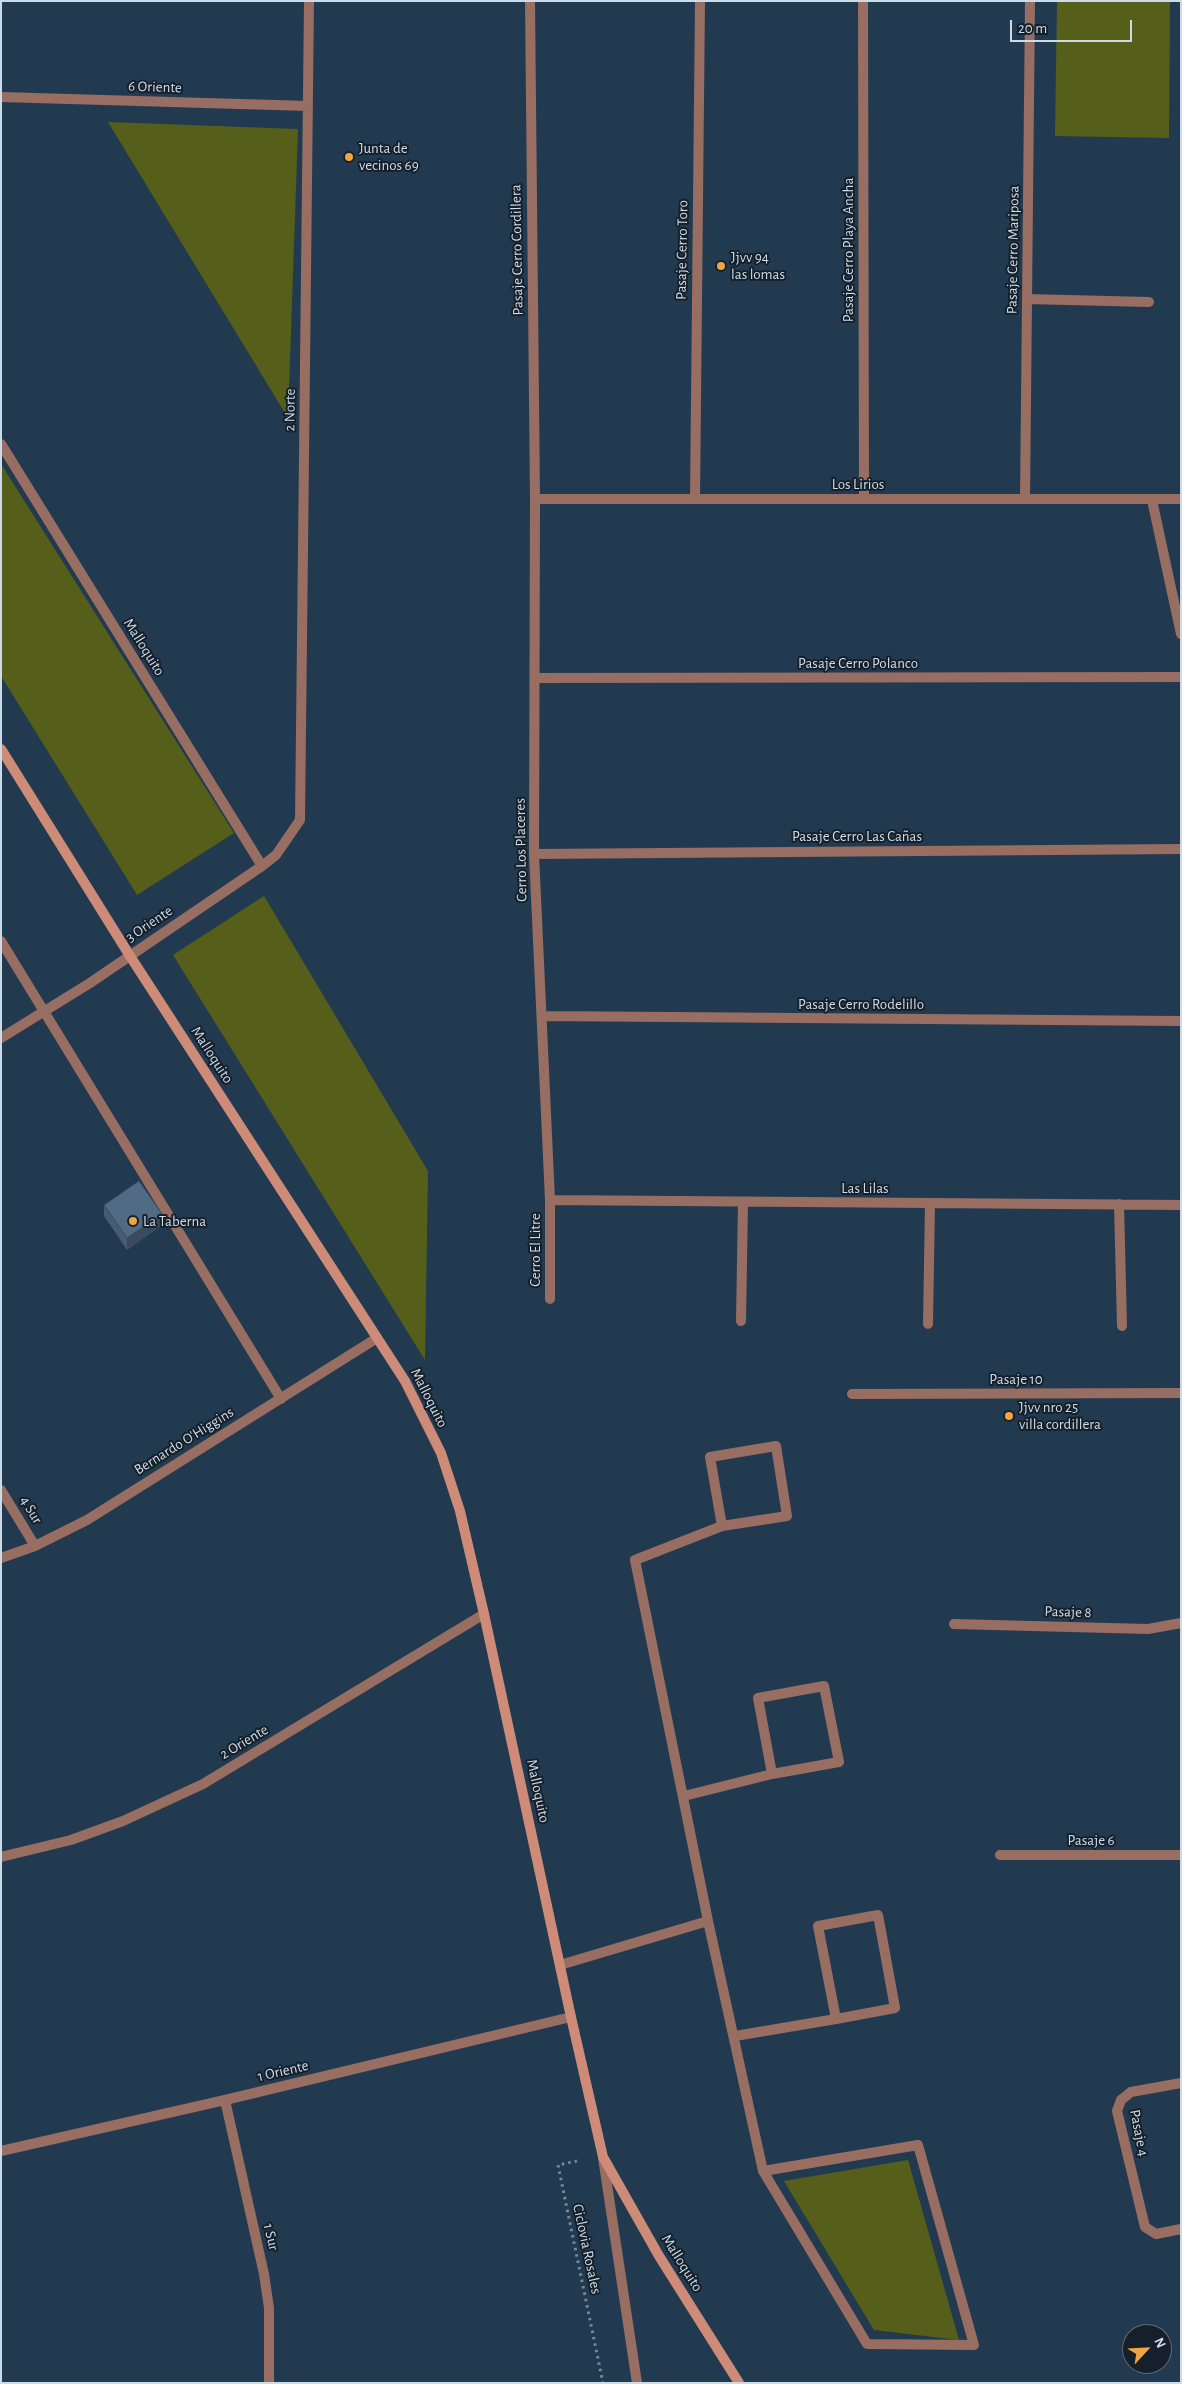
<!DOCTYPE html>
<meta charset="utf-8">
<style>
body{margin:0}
#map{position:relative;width:1182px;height:2384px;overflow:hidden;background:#223a50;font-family:"Alegreya Sans",sans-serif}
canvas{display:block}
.frame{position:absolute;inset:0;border:2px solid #cddbe9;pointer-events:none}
.north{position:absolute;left:1122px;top:2324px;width:50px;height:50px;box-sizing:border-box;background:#16202a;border:1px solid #5f6b76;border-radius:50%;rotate:65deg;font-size:14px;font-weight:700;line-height:20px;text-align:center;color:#cddbe9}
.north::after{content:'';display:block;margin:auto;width:18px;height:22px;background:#f1a540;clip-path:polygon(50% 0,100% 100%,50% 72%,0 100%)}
.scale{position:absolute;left:1010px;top:20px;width:122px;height:22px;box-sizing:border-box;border:2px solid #cddbe9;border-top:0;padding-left:6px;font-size:15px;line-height:18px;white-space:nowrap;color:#cddbe9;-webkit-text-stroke:4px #16202a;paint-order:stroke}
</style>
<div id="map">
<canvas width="1182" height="2384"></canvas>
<div class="frame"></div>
<div class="north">N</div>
<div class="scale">20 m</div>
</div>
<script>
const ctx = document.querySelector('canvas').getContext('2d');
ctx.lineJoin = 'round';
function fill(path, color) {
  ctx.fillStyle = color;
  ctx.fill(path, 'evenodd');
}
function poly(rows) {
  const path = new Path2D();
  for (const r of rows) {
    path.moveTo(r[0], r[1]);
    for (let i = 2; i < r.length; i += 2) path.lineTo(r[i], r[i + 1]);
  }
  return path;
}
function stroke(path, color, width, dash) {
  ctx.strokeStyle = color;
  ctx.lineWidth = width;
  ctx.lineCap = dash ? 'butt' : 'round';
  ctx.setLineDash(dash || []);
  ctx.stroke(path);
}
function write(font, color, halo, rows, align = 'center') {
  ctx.font = font + ' "Alegreya Sans",sans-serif';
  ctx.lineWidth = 4;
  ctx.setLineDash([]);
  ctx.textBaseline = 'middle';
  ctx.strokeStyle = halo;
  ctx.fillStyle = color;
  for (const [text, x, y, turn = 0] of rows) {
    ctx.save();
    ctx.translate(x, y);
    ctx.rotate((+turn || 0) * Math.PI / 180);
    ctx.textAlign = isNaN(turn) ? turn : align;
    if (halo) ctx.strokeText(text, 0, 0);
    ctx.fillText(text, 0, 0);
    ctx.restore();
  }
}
fill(poly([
 [1057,1,1170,1,1169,138,1055,136],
 [108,122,298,129,288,418],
 [1,464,234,833,137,895,1,676],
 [264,896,428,1171,425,1360,173,955],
 [908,2160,959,2340,874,2330,784,2181]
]), '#565f19');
stroke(poly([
 [577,2161,558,2165,603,2383]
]), '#76899b', 3, [2.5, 4]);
stroke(poly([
 [530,1,535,499,534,854,550,1200,550,1299],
 [863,1,864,499],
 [1,97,308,106],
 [1027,299,1149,302],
 [1,444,262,866],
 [535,499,1181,499],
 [695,499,700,1],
 [1025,499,1030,1],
 [1152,500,1181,634],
 [535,678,1181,677],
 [534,854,1181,849],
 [1,941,281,1399],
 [542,1016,1181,1021],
 [1,1038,90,983,262,866,276,855,300,820,309,1],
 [550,1200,1181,1205],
 [1119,1204,1122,1326],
 [741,1321,743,1202],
 [928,1324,930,1203],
 [852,1394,1181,1393],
 [1,1490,35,1546],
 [722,1526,710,1457,776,1446,787,1516,722,1526,635,1560,708,1921,763,2171,867,2344,974,2345,918,2145,763,2171],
 [1,1558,35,1546,87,1520,377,1338],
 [954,1624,1148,1629,1181,1623],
 [824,1686,839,1762,772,1774,758,1698,824,1686],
 [684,1796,772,1774],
 [1000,1855,1181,1855],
 [1,1857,71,1840,123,1821,203,1784,484,1614],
 [878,1915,895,2008,836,2019,818,1926,878,1915],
 [560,1965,708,1921],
 [735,2036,836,2019],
 [1181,2083,1131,2092,1121,2100,1117,2111,1145,2227,1156,2234,1181,2229],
 [225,2100,264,2274,269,2308,269,2383],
 [1,2151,225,2100,571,2017],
 [603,2158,637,2383]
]), '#986e62', 10);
stroke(poly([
 [1,749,130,956,405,1381,441,1453,460,1511,484,1614,571,2017,603,2157,659,2256,739,2383]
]), '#cd8b78', 10);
fill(poly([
 [104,1205,162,1225,127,1250,104,1216]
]), '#475c72');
fill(poly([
 [162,1214,162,1225,127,1250,127,1238]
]), '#394b5c');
const building = poly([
 [139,1181,162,1214,127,1238,104,1205,139,1181]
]);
fill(building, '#526b84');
stroke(building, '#394b5c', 1);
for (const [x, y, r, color] of [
 [349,157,5,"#f1a540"],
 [721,266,5,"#f1a540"],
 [133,1221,5,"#f1a540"],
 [1009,1416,5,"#f1a540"]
]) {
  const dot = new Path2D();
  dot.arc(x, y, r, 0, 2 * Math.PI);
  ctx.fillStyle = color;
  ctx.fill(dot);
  stroke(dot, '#16202a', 2);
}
write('15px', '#cddbe9', '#16202a', [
 ["6 Oriente",155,87,2],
 ["Pasaje Cerro Cordillera",517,250,-91],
 ["Pasaje Cerro Toro",682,250,-89],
 ["Pasaje Cerro Playa Ancha",848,250,-90],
 ["Pasaje Cerro Mariposa",1013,250,-89],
 ["2 Norte",290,410,-89],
 ["Los Lirios",858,484],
 ["Malloquito",144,647,58],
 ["Pasaje Cerro Polanco",858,663],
 ["Pasaje Cerro Las Cañas",857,836],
 ["Cerro Los Placeres",521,850,-91],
 ["3 Oriente",149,924,-34],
 ["Pasaje Cerro Rodelillo",861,1004],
 ["Malloquito",212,1055,57],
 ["Las Lilas",865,1188],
 ["Cerro El Litre",535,1250,-90],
 ["Pasaje 10",1016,1379],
 ["Malloquito",429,1398,63],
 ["Bernardo O'Higgins",184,1441,-32],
 ["4 Sur",31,1510,59],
 ["Pasaje 8",1068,1612,2],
 ["2 Oriente",244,1742,-31],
 ["Malloquito",538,1791,78],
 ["Pasaje 6",1091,1840],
 ["1 Oriente",283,2071,-13],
 ["Pasaje 4",1139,2133,79],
 ["1 Sur",271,2237,77],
 ["Ciclovia Rosales",587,2249,78],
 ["Malloquito",682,2263,58]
]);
write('15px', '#cddbe9', '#16202a', [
 ["Junta de",359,148],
 ["vecinos 69",359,165],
 ["Jjvv 94",731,257],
 ["las lomas",731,274],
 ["La Taberna",143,1221],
 ["Jjvv nro 25",1019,1407],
 ["villa cordillera",1019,1424]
], 'left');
</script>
